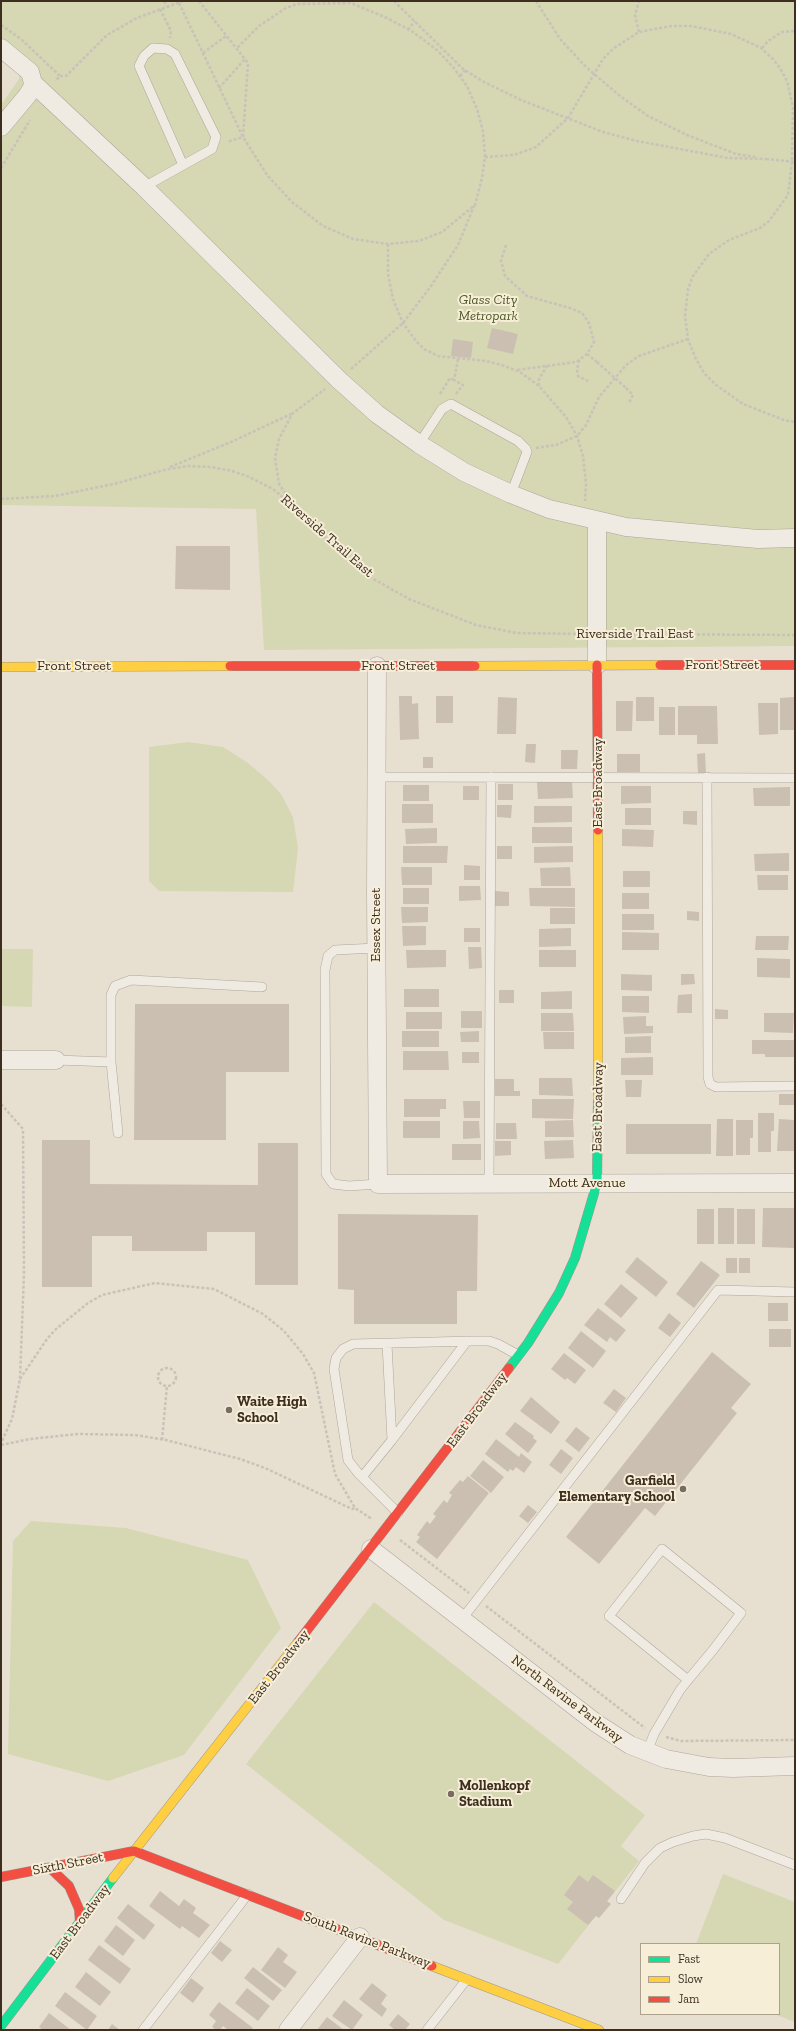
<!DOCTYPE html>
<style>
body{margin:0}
#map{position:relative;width:796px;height:2031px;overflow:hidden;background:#e7e0d1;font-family:"Zilla Slab",serif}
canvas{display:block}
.frame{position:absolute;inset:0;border:2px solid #3d2e20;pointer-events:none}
.legend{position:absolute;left:640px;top:1943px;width:140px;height:72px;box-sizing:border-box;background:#f7eed8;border:1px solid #ada18e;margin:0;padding:5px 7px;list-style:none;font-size:12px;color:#3d2e20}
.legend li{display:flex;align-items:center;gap:8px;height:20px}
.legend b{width:20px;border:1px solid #ada18e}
</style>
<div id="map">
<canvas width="796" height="2031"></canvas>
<div class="frame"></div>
<ul class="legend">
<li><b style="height:5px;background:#16e098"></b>Fast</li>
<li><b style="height:5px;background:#ffcf43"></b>Slow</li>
<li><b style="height:5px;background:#f24e42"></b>Jam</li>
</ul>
</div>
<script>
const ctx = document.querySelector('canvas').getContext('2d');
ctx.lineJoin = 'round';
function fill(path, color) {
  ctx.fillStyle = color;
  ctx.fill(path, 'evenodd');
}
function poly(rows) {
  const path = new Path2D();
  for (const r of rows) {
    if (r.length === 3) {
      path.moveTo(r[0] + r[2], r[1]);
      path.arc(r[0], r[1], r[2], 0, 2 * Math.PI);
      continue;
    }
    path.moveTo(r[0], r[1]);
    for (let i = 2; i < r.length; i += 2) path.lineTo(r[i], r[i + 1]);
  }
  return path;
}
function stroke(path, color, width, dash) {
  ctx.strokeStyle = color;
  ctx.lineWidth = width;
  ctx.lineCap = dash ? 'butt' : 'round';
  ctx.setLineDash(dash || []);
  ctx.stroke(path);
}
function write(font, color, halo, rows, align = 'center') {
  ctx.font = font + ' "Zilla Slab",serif';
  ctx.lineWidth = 4;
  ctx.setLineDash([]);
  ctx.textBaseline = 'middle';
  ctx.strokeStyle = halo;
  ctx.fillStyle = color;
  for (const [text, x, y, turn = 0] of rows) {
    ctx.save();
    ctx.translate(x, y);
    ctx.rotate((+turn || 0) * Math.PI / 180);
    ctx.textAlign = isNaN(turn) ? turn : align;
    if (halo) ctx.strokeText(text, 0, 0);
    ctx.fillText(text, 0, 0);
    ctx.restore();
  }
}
fill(poly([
 [1,1,795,1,795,646,264,650,256,509,1,505,1,105,19,79,19,73,1,57],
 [188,742,223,747,248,763,269,781,281,794,293,817,298,848,293,892,159,891,149,881,149,747],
 [1,949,33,949,32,1007,1,1006],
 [31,1521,126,1528,248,1560,281,1628,184,1755,108,1781,8,1754,13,1541],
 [374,1602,645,1815,621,1846,639,1861,558,1964,444,1920,246,1764],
 [723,1874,795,1902,795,2022,774,2014,779,2014,779,1944,696,1944]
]), '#d6d7b3');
fill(poly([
 [492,328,518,334,513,354,487,348],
 [453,339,473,342,471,358,451,356],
 [176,546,230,546,230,590,175,589],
 [399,696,412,696,412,704,418,703,419,739,400,740],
 [436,696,453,696,453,723,436,723],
 [498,697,517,698,516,734,497,734],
 [636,697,654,697,654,721,636,721],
 [795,697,795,730,780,730,780,698],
 [616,701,633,701,632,731,616,731],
 [758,703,778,703,778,734,759,735],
 [678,706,717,706,718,744,697,744,697,735,678,735],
 [659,707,675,707,675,735,659,735],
 [526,744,536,744,535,763,525,762],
 [561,750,578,750,577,769,561,769],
 [705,753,706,774,698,774,697,754],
 [617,754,640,754,640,772,617,772],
 [423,757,433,757,433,768,423,768],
 [572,781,573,798,538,799,537,782],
 [498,784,513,784,513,800,498,800],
 [403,785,429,785,429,801,403,801],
 [463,786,479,786,479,800,463,800],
 [621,786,651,786,651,803,621,804],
 [790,787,790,806,754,806,753,788],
 [402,804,433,804,433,823,402,823],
 [497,805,512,805,511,818,497,817],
 [534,806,572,806,572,822,534,823],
 [625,808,651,808,651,825,625,825],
 [683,811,697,811,697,825,683,824],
 [532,827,572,827,572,843,532,843],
 [437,828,437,843,406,844,405,829],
 [622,829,654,830,653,847,622,846],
 [403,846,448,846,447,863,403,863],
 [497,846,512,846,512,859,497,859],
 [573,846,573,862,534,863,534,847],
 [789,853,789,871,755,871,754,854],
 [464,865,480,866,480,880,464,880],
 [401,867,432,867,432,885,402,885],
 [570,867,571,886,541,886,540,868],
 [623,871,650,871,650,887,623,887],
 [757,875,788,875,788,890,758,890],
 [459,886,480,886,481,900,459,901],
 [403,888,429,888,429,904,403,904],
 [529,888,575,888,575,907,530,906],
 [495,891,509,892,509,906,495,906],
 [622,893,649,893,649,909,622,909],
 [401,907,428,907,428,922,402,923],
 [550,908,575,908,575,924,550,924],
 [687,911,699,912,699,921,687,920],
 [622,914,654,914,654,930,622,930],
 [402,926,426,926,426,945,403,946],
 [464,928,480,928,480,942,464,942],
 [571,928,571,946,539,947,539,929],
 [622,932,659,933,659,950,622,950],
 [756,936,789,936,788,950,755,950],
 [468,947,481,947,482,968,469,969],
 [406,950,446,950,446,967,407,968],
 [539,950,576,950,576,967,539,967],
 [757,958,790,959,790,978,757,977],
 [621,974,652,975,652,991,621,990],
 [681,974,694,974,695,984,681,985],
 [404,989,439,989,439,1007,404,1007],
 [499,990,514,990,514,1003,499,1003],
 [572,991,572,1009,541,1009,541,992],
 [692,994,692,1013,677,1013,678,995],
 [622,996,649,996,649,1013,622,1012],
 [135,1004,289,1004,289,1072,226,1072,226,1140,134,1140],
 [715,1009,728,1010,728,1019,715,1019],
 [461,1011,482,1011,482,1028,461,1028],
 [406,1012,442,1012,442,1029,406,1029],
 [541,1013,573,1013,574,1031,541,1031],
 [764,1013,794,1013,793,1033,764,1032],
 [646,1016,646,1026,653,1026,653,1033,624,1034,623,1017],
 [402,1031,439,1031,439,1047,402,1047],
 [479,1031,479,1042,461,1042,460,1032],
 [543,1032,574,1032,574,1049,544,1049],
 [651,1036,651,1053,625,1053,625,1037],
 [752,1040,794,1040,794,1057,765,1057,765,1054,752,1054],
 [403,1051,448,1051,449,1070,403,1070],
 [462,1052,479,1052,479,1063,462,1063],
 [653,1057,653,1075,621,1075,621,1058],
 [539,1078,572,1078,573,1096,539,1095],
 [495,1079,514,1079,514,1091,520,1091,520,1096,495,1096],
 [625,1080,642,1080,641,1097,626,1097],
 [779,1094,795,1094,795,1105,779,1105],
 [404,1099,446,1099,446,1109,440,1109,440,1117,404,1117],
 [532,1099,574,1099,573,1119,532,1118],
 [463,1101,480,1101,480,1118,464,1118],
 [758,1113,774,1113,774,1131,771,1131,771,1152,758,1152],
 [717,1119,733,1119,733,1156,716,1156],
 [779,1119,795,1120,794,1151,777,1151],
 [573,1120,574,1137,545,1137,545,1121],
 [736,1120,753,1120,753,1138,750,1138,750,1155,736,1155],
 [403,1121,440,1121,440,1138,403,1138],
 [463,1121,479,1121,480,1138,463,1139],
 [496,1123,516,1123,517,1139,496,1139],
 [626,1124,711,1124,711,1154,626,1154],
 [42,1140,90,1140,90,1184,258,1185,258,1143,298,1143,298,1285,255,1285,255,1232,207,1232,207,1251,132,1251,132,1236,92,1236,92,1287,42,1287],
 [573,1140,574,1158,545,1159,544,1141],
 [495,1141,511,1141,511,1155,495,1156],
 [452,1144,481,1144,481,1160,452,1160],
 [718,1208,734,1208,734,1244,718,1244],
 [763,1208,795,1208,795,1248,762,1247],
 [697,1209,714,1209,714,1244,697,1244],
 [737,1209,755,1209,755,1244,737,1244],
 [338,1214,478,1215,477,1291,457,1291,457,1324,354,1324,354,1290,338,1289],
 [637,1257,668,1282,656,1297,625,1272],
 [726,1258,737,1258,737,1273,726,1273],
 [739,1258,750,1258,750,1273,739,1273],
 [701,1261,720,1275,694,1308,676,1294],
 [621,1284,638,1298,621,1318,604,1304],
 [768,1303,788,1303,788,1321,768,1321],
 [598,1308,626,1330,616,1342,610,1337,607,1342,584,1325],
 [669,1313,681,1323,670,1337,658,1328],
 [769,1329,791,1329,791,1347,769,1347],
 [581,1331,606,1351,593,1368,568,1348],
 [712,1352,751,1384,731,1408,737,1413,655,1516,645,1508,599,1564,566,1537],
 [564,1353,586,1370,575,1384,567,1378,565,1380,551,1369],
 [614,1389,626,1398,616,1412,603,1403],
 [531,1397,560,1422,551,1434,520,1411],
 [515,1422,534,1436,533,1438,537,1441,528,1453,505,1434],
 [576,1427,590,1438,579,1452,565,1441],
 [496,1439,519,1457,521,1453,532,1462,524,1473,516,1467,513,1471,510,1469,508,1472,485,1454],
 [561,1449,573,1458,561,1474,549,1465],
 [483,1460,504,1477,491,1493,470,1476],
 [468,1476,489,1493,437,1559,416,1542,420,1537,417,1535,427,1521,430,1524,436,1516,433,1514,444,1500,447,1503,452,1495,449,1493,460,1480,463,1482],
 [528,1505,537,1512,528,1523,519,1516],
 [579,1875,588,1882,593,1875,615,1891,607,1901,611,1904,599,1918,596,1916,588,1925,567,1909,573,1902,564,1895],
 [160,1891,179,1906,184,1899,196,1908,193,1913,210,1925,199,1938,182,1926,180,1929,149,1906],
 [128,1904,155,1925,144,1940,117,1918],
 [116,1925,135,1940,123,1956,104,1941],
 [220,1941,232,1950,222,1962,211,1953],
 [99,1945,131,1969,120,1984,88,1960],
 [278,1947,288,1955,283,1962,297,1972,285,1988,261,1970],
 [253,1967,282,1990,273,2001,244,1978],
 [86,1972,111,1992,100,2006,75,1987],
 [191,1978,204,1988,193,2003,180,1993],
 [372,1983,387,1995,381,2004,387,2009,382,2017,359,1999],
 [247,1988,270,2006,258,2021,235,2003],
 [65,1992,97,2016,87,2030,55,2006],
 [344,2000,363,2015,352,2030,332,2016],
 [219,2002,253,2028,251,2030,228,2030,223,2026,220,2030,216,2030,212,2027,216,2021,209,2015],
 [49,2013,71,2030,43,2030,39,2027],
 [398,2014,410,2024,405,2030,395,2030,389,2025],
 [327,2017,344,2030,317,2030],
 [112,2024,120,2030,108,2030]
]), '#cbbfb2');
const lane = poly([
 [144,187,212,149,216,137,175,54,167,49,153,48,144,56,139,66,183,165],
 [419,444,442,409,451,404,518,441,526,449,527,452,511,494],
 [376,777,795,778],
 [707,777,708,1077,710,1084,716,1087,795,1086],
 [376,948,335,950,328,956,325,970,326,1174,333,1184,349,1186,378,1184],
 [56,1060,111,1062,111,995,115,986,131,980,262,987],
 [111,1062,118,1133],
 [489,1184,491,777],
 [392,1440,467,1341],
 [362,1477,392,1440,387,1344],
 [398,1513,358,1473,348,1460,334,1369,336,1358,343,1349,353,1344,474,1341,489,1341,498,1344,518,1355],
 [462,1619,718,1290,795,1292],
 [647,1752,654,1734,680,1690,688,1680,713,1650,741,1613,662,1549,609,1616,688,1680],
 [621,1899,645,1863,660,1848,673,1842,693,1836,706,1834,725,1838,795,1865],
 [143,2030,248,1894],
 [427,2030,467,1979]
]);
const street = poly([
 [1,48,30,72,33,83,32,88,27,96,1,127],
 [33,83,144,187,339,380,377,414,419,444,464,472,511,494,549,509,626,527,758,539,795,538],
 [597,520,597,665],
 [377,666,376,893,378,1184,795,1183],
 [1,1060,56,1060],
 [371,1549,596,1723,630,1745,666,1759,709,1767,733,1768,795,1766],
 [288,2030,360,1937]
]);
const fast = poly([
 [509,1368,528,1343,559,1293,575,1258,597,1183,598,1099],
 [1,2026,113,1878]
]);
const slow = poly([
 [475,666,660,665],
 [1,667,230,666],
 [598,830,598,1099],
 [113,1878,298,1642],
 [432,1966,599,2030]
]);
const jam = poly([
 [597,665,598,830],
 [660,665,795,665],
 [230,666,475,666],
 [298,1642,509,1368],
 [134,1851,432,1966],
 [50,1868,69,1886,79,1909,80,1923],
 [1,1877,134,1851]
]);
stroke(lane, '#ada599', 10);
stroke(street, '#ada599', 19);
stroke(fast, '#9c958a', 10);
stroke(slow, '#9c958a', 10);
stroke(jam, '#9c958a', 10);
stroke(poly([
 [164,1,167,6],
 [199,1,248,63,243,137,227,142],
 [394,1,463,69,484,82,521,100,603,132,637,141,728,158,767,159],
 [536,1,560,39,586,67,620,96,648,116,687,135,736,154,755,157],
 [179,3,243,137,267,175,292,202,323,226,353,239,388,244,419,241,442,232,475,205,482,178,485,157,483,131,477,109,467,86,453,67,437,50,413,32,387,18,351,3,297,4,286,8,259,26,237,48],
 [160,9,171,31,170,38],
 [1,25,21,39,60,76,55,81],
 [408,30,415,21],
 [639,32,635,15,639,1],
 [762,48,768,41,782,32,795,31],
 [203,53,226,36],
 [60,76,66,76,107,35,137,18,183,1],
 [460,76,466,70],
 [219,88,245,59],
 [485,157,514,155,536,147,568,118,603,59,614,48,639,32,671,26,691,26,731,34,761,48,773,59,780,68,787,81,793,107,792,162,788,195,769,221,760,228,729,240,709,254,693,276,688,289,685,316,688,339,695,357,704,373,716,385,743,404,784,420,795,422],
 [766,159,795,162],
 [1,168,30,120],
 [388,244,388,274,393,299,403,323,416,341,424,349,438,356,486,361,502,365,520,372,539,386,566,417,577,436,583,456,586,484,585,501],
 [506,245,501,261,505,276,527,296,570,308,582,313,589,323,594,342,587,354,576,362,516,370],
 [587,354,597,362],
 [579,360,577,370,578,376,588,381],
 [351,369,403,323,431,286,458,245,474,206],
 [539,386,539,379,547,366],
 [626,388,633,395,629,403],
 [440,394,450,378,454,380],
 [456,394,463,385,454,380,458,359],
 [536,448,556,445,577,436,586,425,599,397,626,365,639,356,688,339],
 [170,467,231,442,291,414],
 [1,499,55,496,114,484,164,470,188,466,211,467,232,471,247,476,273,489,293,506,315,529,370,577,409,599,476,625,517,633,581,634],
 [291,502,279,484,275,458,279,439,292,414,325,389],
 [612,634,795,635],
 [1,1104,23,1129,24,1273,20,1379,12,1419,1,1443],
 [167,1377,9],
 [20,1379,47,1339,56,1329,88,1303,102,1295,155,1283,214,1289,263,1314,284,1331,303,1354,314,1373,335,1474,355,1508,372,1519],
 [162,1440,167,1386],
 [1,1445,30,1439,78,1434,135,1435,166,1440,240,1459,265,1468,352,1509,355,1508],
 [400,1540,469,1593],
 [486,1606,645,1728],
 [666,1737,681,1741,795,1740]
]), '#c8c2b9', 2.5, [3, 2]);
stroke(lane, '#efebe3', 9);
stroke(street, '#efebe3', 18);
stroke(fast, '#16e098', 9);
stroke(slow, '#ffcf43', 9);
stroke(jam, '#f24e42', 9);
stroke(poly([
 [597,362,626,388]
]), '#c8c2b9', 2.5, [3, 2]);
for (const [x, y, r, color] of [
 [229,1410,4,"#786c5e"],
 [683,1489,4,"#786c5e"],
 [451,1794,4,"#786c5e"]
]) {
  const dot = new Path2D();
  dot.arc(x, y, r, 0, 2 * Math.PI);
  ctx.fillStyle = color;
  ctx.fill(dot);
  stroke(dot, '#f7eed8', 1.5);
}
write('italic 14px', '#4d5a26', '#f7eed8', [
 ["Glass City",488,300],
 ["Metropark",488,316]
]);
write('14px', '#3d2e20', '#f7eed8', [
 ["Riverside Trail East",327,536,41],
 ["Riverside Trail East",635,634],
 ["Front Street",722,665],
 ["Front Street",74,666],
 ["Front Street",398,666],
 ["East Broadway",598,783,-90],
 ["Essex Street",376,925,-90],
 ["East Broadway",598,1107,-89],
 ["Mott Avenue",587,1183],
 ["East Broadway",477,1410,-53],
 ["East Broadway",279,1667,-52],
 ["North Ravine Parkway",567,1699,37],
 ["Sixth Street",68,1864,-11],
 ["East Broadway",80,1922,-53],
 ["South Ravine Parkway",367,1940,21]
]);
write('bold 14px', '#3d2e20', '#f7eed8', [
 ["Waite High",237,1402],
 ["School",237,1418],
 ["Garfield",675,1481,"right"],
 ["Elementary School",675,1497,"right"],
 ["Mollenkopf",459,1786],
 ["Stadium",459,1802]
], 'left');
</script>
